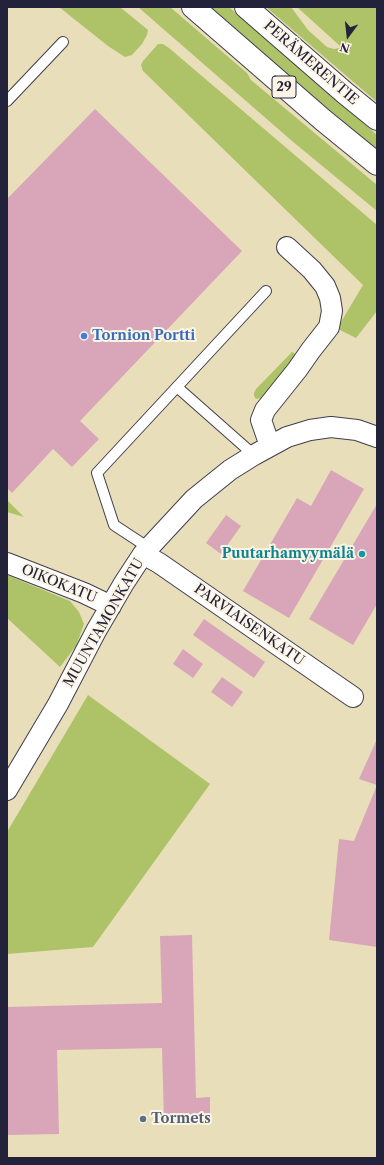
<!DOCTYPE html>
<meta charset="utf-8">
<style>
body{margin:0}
#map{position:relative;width:384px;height:1165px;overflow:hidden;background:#e8deba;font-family:"Libre Caslon Text",serif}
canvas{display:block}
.frame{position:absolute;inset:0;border:8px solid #22223b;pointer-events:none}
.north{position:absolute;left:328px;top:16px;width:40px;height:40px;-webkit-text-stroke:3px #fcf5e5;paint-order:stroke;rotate:195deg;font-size:11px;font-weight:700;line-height:16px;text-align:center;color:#22223b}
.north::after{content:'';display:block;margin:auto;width:14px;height:18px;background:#22223b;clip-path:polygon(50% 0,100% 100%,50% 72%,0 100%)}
</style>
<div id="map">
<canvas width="384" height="1165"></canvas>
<div class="frame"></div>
<div class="north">N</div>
</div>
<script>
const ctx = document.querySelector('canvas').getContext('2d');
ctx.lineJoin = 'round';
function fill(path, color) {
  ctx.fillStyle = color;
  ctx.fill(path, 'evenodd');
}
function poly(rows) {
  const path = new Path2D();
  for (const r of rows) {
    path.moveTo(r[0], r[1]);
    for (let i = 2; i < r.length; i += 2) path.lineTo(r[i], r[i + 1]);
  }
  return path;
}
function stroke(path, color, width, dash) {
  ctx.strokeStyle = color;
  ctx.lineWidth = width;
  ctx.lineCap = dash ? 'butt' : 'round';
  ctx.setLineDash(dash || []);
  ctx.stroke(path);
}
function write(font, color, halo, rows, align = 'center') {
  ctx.font = font + ' "Libre Caslon Text",serif';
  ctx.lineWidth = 4;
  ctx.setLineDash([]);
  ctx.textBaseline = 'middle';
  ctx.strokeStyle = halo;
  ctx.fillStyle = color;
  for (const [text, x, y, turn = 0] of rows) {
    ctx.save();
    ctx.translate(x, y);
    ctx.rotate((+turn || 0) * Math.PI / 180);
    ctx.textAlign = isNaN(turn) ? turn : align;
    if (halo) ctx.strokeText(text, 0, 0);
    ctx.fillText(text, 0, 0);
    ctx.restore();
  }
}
fill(poly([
 [59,7,120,7,148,30,147,35,142,44,132,55,125,57,108,46],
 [138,7,170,7,247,73,251,80,377,185,377,211,292,141],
 [210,7,229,7,377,135,377,152],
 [266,7,291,7,308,30,327,47,334,49,339,48,340,46,297,7,377,7,377,102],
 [158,44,163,44,169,48,377,225,377,311,356,338,340,330,338,327,363,285,143,71,141,65,143,61],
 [292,352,294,353,296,356,262,398,256,399,254,396,254,393,256,389],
 [7,500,24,517,7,512],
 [7,575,70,601,79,612,84,624,76,646,60,667,7,618],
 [88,695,210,784,93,947,7,954,7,832]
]), '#aec368');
fill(poly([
 [95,109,242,251,80,421,99,439,72,467,53,449,12,493,7,488,7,199],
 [331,470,364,489,289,618,243,591,297,498,311,506],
 [377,504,377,604,353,645,309,619],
 [226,515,241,526,221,554,206,543],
 [204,619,265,662,254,678,193,635],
 [183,649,203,664,193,678,173,664],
 [222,677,243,692,232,707,211,692],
 [377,739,377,947,329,940,339,839,354,841,377,785,359,779],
 [192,935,196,1098,210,1097,210,1119,164,1121,162,1048,57,1050,59,1134,7,1135,7,1007,162,1003,160,936]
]), '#d8a6b8');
const service = poly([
 [7,101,63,42],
 [177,387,254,455],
 [149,548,114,525,97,473,266,291]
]);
const minor = poly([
 [270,446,261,420,265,410,297,370,311,350,329,327,332,311,330,298,325,286,312,270,287,247],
 [143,554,159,563,353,697],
 [7,563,84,593,111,606],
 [7,790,58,704,96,631,124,583,143,554,194,499,230,470,254,455,287,437,310,430,331,427,357,430,377,437]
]);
const trunk = poly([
 [193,7,323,120,377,164],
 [246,7,345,93,377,119]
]);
stroke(service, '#403e4e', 12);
stroke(minor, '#403e4e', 22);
stroke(trunk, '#403e4e', 24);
stroke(service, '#fff', 10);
stroke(minor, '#fff', 20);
stroke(trunk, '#fff', 22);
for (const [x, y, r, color] of [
 [84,336,4,"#3f7fe0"],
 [362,554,4,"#0f9aa8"],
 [143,1119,4,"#5c6f8a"]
]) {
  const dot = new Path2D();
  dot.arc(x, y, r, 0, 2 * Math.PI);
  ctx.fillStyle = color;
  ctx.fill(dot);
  stroke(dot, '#fcf5e5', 1.5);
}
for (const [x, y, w] of [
 [284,87,24]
]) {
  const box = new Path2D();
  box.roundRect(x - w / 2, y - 11, w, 22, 3);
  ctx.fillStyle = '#fcf5e5';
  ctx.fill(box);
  stroke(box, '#22223b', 1);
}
write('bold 13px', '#22223b', null, [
 ["29",284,87]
]);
write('14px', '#22223b', '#fcf5e5', [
 ["PERÄMERENTIE",311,63,41],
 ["OIKOKATU",59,584,22],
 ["MUUNTAMONKATU",104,623,-60],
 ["PARVIAISENKATU",249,625,35]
]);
write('bold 14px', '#366cbe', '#fcf5e5', [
 ["Tornion Portti",92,336]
], 'left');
write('bold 14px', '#0d838f', '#fcf5e5', [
 ["Puutarhamyymälä",354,554]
], 'right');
write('bold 14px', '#4e5e75', '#fcf5e5', [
 ["Tormets",151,1119]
], 'left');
</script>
